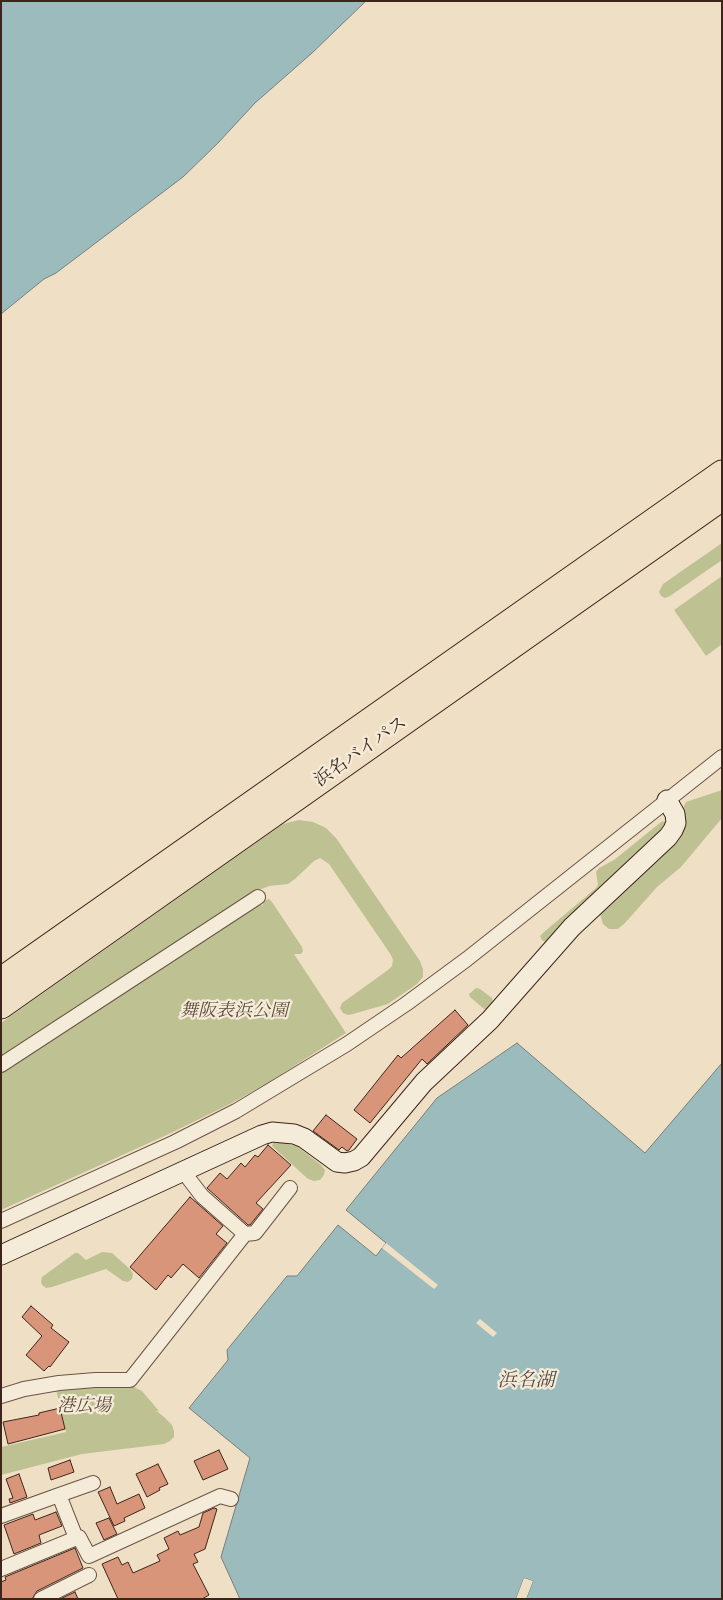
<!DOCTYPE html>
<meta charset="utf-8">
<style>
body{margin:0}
#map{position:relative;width:723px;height:1600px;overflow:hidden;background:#efe0c5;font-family:"IM FELL Great Primer",serif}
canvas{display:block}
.frame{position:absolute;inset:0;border:2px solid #3d251b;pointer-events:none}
</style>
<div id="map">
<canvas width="723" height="1600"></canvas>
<div class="frame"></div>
</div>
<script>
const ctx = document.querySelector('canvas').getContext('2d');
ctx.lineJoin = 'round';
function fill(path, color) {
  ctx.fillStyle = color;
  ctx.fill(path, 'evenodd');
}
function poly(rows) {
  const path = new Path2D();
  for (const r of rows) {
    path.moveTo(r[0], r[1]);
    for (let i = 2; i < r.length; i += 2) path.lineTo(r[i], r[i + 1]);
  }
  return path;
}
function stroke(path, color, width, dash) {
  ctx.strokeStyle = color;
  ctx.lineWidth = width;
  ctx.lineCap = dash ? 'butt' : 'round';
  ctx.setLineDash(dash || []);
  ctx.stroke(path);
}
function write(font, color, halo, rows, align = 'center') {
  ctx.font = font + ' "IM FELL Great Primer","Noto Serif JP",serif';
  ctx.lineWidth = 4.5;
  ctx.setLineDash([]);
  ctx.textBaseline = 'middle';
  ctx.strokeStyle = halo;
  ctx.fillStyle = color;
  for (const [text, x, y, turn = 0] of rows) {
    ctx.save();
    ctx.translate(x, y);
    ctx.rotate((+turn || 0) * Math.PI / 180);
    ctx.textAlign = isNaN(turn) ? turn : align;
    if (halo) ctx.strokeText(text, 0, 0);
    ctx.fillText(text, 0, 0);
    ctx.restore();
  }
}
fill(poly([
 [722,543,722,560,670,596,665,598,661,596,659,592,663,584],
 [722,576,722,644,706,656,674,610],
 [722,790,722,818,681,867,657,887,625,923,618,929,609,929,603,924,600,914,604,907,682,810,686,802],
 [299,820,313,822,326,828,336,838,420,961,423,969,423,977,417,984,388,1004,353,1014,348,1015,343,1013,340,1008,342,1003,388,970,392,966,393,960,391,955,329,864,320,858,314,861,295,879,288,884,269,886,259,890,1,1059,1,1023,283,824],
 [664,821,667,823,667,827,550,939,545,942,542,940,540,936,544,932,596,888,598,885,596,872,599,868,614,860,661,822],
 [269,899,272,902,302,947,303,951,301,954,294,954,346,1033,269,1082,232,1103,171,1133,1,1210,1,1072,260,903,262,906,265,900],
 [476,988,480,989,492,998,493,1002,489,1009,484,1009,470,997,469,994],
 [282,1142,298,1147,321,1165,325,1170,324,1175,320,1180,314,1181,308,1179,272,1146,273,1143],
 [102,1252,112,1253,131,1270,133,1274,132,1279,128,1282,123,1281,106,1269,52,1287,46,1288,42,1285,41,1281,42,1277,75,1253,78,1253,86,1260],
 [95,1385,130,1385,142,1391,159,1411,154,1412,158,1412,164,1417,172,1425,174,1431,174,1437,170,1441,164,1444,82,1454,1,1475,1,1447,66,1432,56,1389]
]), '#bec191');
const water = poly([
 [1,1,366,1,312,53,255,103,218,143,183,177,56,273,44,279,1,314,1,1],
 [517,1043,645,1153,722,1063,722,1599,526,1599,533,1581,524,1578,516,1599,240,1599,221,1557,250,1458,189,1408,228,1360,227,1350,287,1276,297,1276,338,1225,376,1256,386,1243,346,1210,437,1098,517,1043]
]);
fill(water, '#9cbbbc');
stroke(water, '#767f7c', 1);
fill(poly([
 [386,1243,438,1285,434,1289,382,1248],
 [480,1319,497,1333,493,1337,476,1323],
 [524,1578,533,1581,526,1599,524,1599,530,1583,525,1581,519,1599,516,1599]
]), '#efe0c5');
const building = poly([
 [455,1010,468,1025,427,1064,422,1059,370,1123,354,1110,398,1055,401,1058,455,1010],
 [326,1115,357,1139,349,1150,347,1151,342,1147,339,1150,313,1131,326,1115],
 [268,1145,291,1165,256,1203,263,1209,250,1225,248,1225,207,1188,220,1173,227,1179,241,1163,245,1167,255,1155,258,1157,268,1145],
 [190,1197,223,1226,216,1234,227,1243,199,1278,183,1264,171,1278,168,1275,156,1290,130,1267,190,1197],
 [31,1306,53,1325,51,1328,69,1342,50,1367,49,1366,44,1371,26,1355,42,1336,22,1317,31,1306],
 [60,1408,65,1429,8,1444,3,1422,39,1415,39,1413,60,1408],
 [219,1450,228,1469,203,1480,194,1461,219,1450],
 [70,1460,74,1472,51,1480,48,1468,70,1460],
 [158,1464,168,1484,159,1488,160,1490,147,1497,136,1474,158,1464],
 [19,1474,27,1497,10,1503,9,1499,13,1498,6,1479,19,1474],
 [110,1487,117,1504,139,1494,145,1508,124,1518,125,1521,114,1526,98,1492,110,1487],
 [214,1508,217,1509,205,1549,194,1554,198,1562,193,1564,209,1595,202,1599,118,1599,102,1564,118,1557,122,1565,128,1562,133,1573,160,1561,157,1555,169,1549,164,1538,178,1531,180,1535,199,1527,203,1513,214,1508],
 [56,1512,62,1526,39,1535,41,1543,14,1554,4,1525,33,1514,35,1520,56,1512],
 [109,1518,117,1534,104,1540,96,1523,109,1518],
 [75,1548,83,1568,37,1591,32,1599,1,1599,1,1582,6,1580,5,1577,75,1548],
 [75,1592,78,1599,62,1599,62,1598,75,1592]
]);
fill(building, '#d8957a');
stroke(building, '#3d251b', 1);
const street = poly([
 [1,1065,258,897],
 [185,1170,189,1179,202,1196,245,1234,255,1233,290,1188],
 [1,1221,175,1142,236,1111,347,1044,406,1004,467,959,722,757],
 [1,1396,24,1389,59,1383,95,1380,130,1380,245,1234],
 [59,1495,93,1483],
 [1,1516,59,1495,76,1538],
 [1,1569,79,1537,89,1556,220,1496,231,1499],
 [41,1599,89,1575]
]);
const secondary = poly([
 [1,1255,262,1135,272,1132,294,1134,304,1138,337,1162,345,1163,354,1161,361,1157,424,1082,490,1020,572,927,668,837,673,830,676,823,675,814,667,800]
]);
const highway = poly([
 [1,980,722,473],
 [1,1006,722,498]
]);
stroke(street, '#6a5446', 16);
stroke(secondary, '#3d251b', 21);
stroke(highway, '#3d251b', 27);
stroke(street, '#f5ebd9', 14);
stroke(secondary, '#f5ebd9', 19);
stroke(highway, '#efe0c5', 25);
write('18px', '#3d251b', '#f5ebd9', [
 ["浜名バイパス",361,752,-35]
]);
write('italic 18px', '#5d4c38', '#f5ebd9', [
 ["舞阪表浜公園",234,1012],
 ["港広場",84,1407]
]);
write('italic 19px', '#554a43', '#f5ebd9', [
 ["浜名湖",526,1381]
]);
</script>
